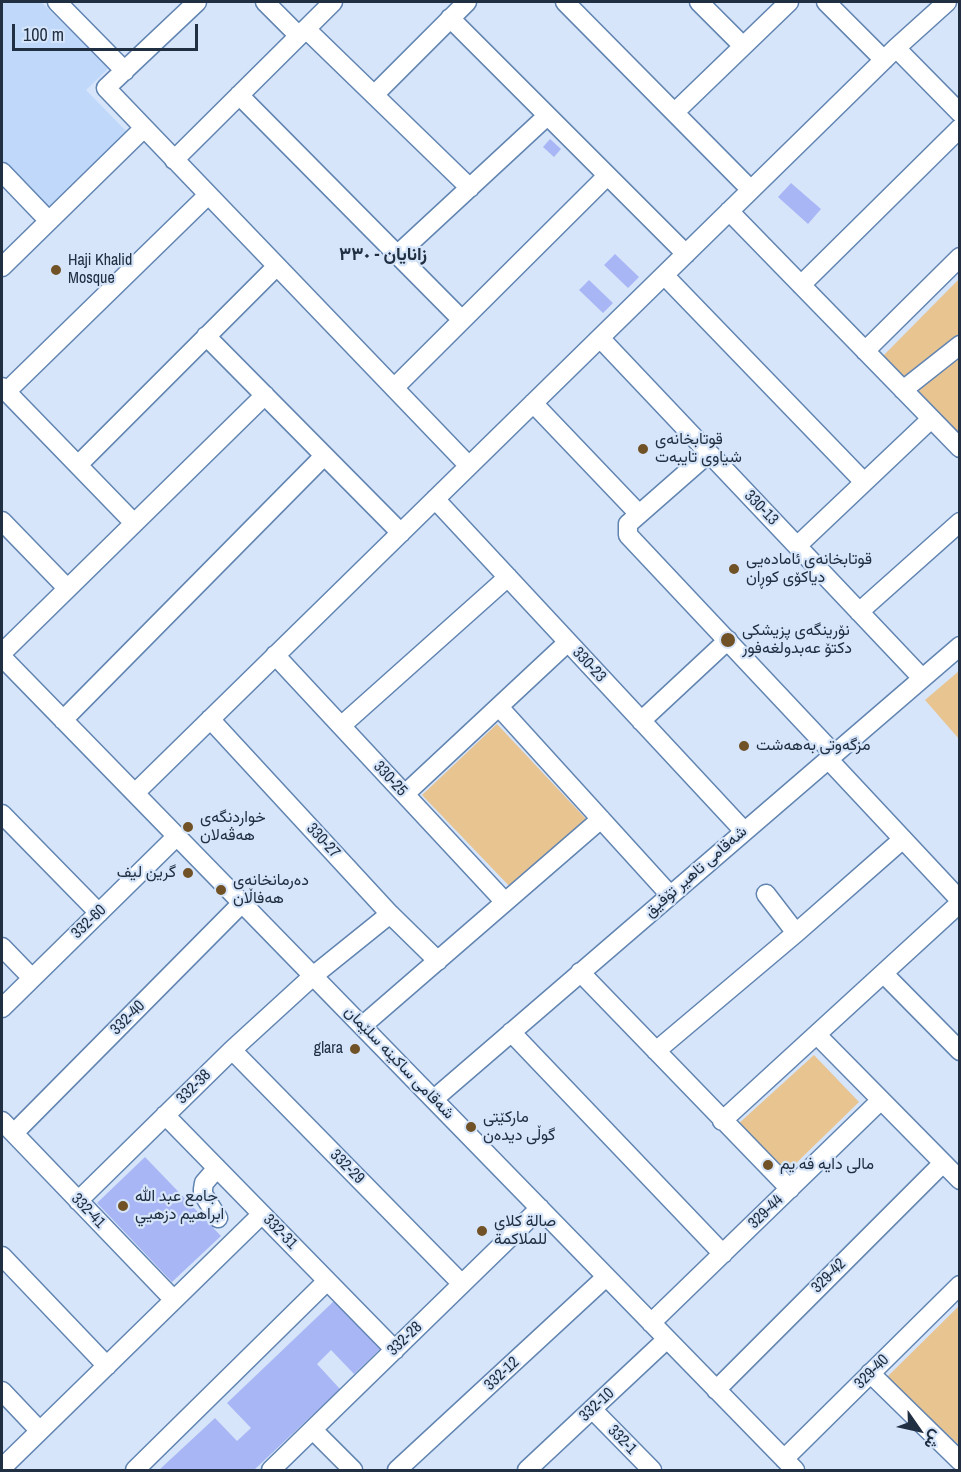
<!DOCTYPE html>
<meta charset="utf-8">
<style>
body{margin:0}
#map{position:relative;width:961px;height:1472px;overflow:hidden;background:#d6e5f9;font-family:"Archivo Narrow",Vazirmatn,sans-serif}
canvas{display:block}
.frame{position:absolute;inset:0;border:3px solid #202f42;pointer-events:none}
.north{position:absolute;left:889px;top:1400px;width:60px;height:60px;-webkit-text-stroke:4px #d6e5f9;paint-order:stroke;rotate:124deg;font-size:16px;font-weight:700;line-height:24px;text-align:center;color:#202f42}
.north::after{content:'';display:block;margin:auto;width:21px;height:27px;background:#202f42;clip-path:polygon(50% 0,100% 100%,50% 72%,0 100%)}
.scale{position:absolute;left:12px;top:24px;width:186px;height:27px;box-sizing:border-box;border:3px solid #202f42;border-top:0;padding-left:8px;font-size:18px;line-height:21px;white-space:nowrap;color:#202f42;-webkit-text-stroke:4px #d6e5f9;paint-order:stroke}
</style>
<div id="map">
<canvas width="961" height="1472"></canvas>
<div class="frame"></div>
<div class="north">ش</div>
<div class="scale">100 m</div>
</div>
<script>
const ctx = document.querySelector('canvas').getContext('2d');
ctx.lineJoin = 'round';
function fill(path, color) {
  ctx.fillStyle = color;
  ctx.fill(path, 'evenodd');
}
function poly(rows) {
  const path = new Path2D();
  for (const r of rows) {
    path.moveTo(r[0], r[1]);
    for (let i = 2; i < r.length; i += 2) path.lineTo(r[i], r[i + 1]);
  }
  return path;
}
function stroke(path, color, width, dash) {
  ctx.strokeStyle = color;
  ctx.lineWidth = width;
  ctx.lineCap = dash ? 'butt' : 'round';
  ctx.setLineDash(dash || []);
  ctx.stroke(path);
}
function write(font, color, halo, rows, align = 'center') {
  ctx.font = font + ' "Archivo Narrow",Vazirmatn,sans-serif';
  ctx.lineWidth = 4.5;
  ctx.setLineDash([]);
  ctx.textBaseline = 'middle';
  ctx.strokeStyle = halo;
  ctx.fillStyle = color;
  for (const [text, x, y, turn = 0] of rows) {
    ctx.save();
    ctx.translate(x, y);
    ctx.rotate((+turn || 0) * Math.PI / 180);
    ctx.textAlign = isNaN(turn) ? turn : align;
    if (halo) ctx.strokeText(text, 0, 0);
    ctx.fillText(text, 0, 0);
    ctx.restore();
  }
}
fill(poly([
 [2,2,41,2,109,68,86,90,129,134,49,210,2,161]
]), '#c0d9fb');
fill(poly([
 [959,279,959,438,881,358],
 [959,671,959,739,925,700],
 [497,724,587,820,513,890,422,795],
 [814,1055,859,1102,787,1172,737,1125],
 [959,1306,959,1445,887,1377]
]), '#e8c491');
fill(poly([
 [550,139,561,149,554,157,543,147],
 [791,183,821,209,808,224,778,197],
 [615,254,639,277,628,288,604,265],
 [589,280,613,303,603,313,579,290],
 [145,1157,221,1236,172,1282,97,1203],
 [334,1301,380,1349,354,1374,331,1350,317,1364,340,1389,254,1470,159,1470,215,1418,237,1441,251,1428,227,1403]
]), '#a9b6f5');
const minor = poly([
 [57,2,125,71],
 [197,2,106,88,469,466],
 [265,2,299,36],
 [565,2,751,190],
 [699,2,743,46],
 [826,2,884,60],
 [450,18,686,254],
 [306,29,470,188],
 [896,48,960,113],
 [239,95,462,320],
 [374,95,467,2],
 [675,112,789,2],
 [174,160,333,2],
 [2,172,49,221],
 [729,211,960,448],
 [398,254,547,116],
 [2,267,144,128],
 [664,275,864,482],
 [801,285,960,128],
 [206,336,401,533],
 [600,338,922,678],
 [865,351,960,257],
 [2,387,134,523],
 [394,388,607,176],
 [903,390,960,345],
 [6,392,208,195],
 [533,403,639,514],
 [709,453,628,524,628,535,834,754],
 [78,465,277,266],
 [435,499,744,831],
 [2,521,67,588],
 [797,546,931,419],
 [859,612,960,522],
 [2,653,265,395],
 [275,655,505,902],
 [2,657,795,1470],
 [499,707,670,895],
 [210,719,390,914,438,961],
 [63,720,324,456],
 [641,721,728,640],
 [341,726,508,577],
 [828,759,960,900],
 [135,793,896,48,947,2],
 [405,794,568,642],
 [2,814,99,913],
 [766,894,796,933],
 [2,947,32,978],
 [580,972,790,1189],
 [884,974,960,1051],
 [2,1008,177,836],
 [362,1026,601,819],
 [511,1032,723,1254],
 [817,1035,960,1180],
 [232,1050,462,1284],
 [656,1051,796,933,903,839],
 [434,1099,960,646],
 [165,1115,395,1350],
 [2,1121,174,1300],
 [722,1121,960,903],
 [14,1133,242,903],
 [217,1168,204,1183,203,1189,203,1194,218,1218],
 [78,1201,232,1050,313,976,390,914],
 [2,1256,107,1366],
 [651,1323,881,1100],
 [870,1373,960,1461],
 [716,1390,943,1163],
 [2,1391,39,1430],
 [592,1409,652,1470],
 [313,1430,353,1470],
 [784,1459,960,1285],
 [2,1468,262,1214],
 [135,1470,327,1281],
 [271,1470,540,1208],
 [397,1470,606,1277],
 [527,1470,667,1339]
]);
stroke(minor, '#6184b1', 21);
stroke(minor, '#fff', 18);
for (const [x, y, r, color] of [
 [56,270,6,"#705226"],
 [643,449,6,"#705226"],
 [734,569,6,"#705226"],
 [728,640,8,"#705226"],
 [744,746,6,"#705226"],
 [188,827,6,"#705226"],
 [188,873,6,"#705226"],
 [221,890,6,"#705226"],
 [355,1049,6,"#705226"],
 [471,1127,6,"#705226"],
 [768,1165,6,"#705226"],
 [123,1206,6,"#705226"],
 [482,1231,6,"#705226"]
]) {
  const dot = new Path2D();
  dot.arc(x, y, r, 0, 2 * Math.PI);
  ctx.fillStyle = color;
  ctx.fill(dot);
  stroke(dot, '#d6e5f9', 2);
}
write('16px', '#202f42', '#d6e5f9', [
 ["Haji Khalid",68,261],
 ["Mosque",68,279],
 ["قوتابخانەی",655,440],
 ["شیاوی تایبەت",655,458],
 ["قوتابخانەی ئامادەیی",746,560],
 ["دیاکۆی کوڕان",746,578],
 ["نۆرینگەی پزیشکی",742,631],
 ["دکتۆ عەبدولغەفور",742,649],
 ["مزگەوتی بەهەشت",756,746],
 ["خواردنگەی",200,818],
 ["هەڤەلان",200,836],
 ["گرین لیف",176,873,"right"],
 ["دەرمانخانەی",233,881],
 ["هەفاڵان",233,899],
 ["glara",343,1049,"right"],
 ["مارکێتی",483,1118],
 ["گوڵی دیدەن",483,1136],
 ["مالى دايه فه يم",780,1165],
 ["جامع عبد الله",135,1197],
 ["ابراهيم دزهيي",135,1215],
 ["صالة كلاي",494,1222],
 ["للملاكمة",494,1240]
], 'left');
write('16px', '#202f42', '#d6e5f9', [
 ["330-13",761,508,46],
 ["330-23",589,665,47],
 ["330-25",390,779,47],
 ["330-27",323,841,47],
 ["شەقامی تاهیر تۆفیق",696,872,-41],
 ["332-60",89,922,-44],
 ["332-40",128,1018,-45],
 ["شەقامی ساکینە سلێمان",399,1063,46],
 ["332-38",194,1087,-45],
 ["332-29",347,1167,45],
 ["332-41",88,1211,46],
 ["329-44",766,1212,-44],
 ["332-31",280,1232,46],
 ["329-42",829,1276,-45],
 ["332-28",405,1339,-44],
 ["329-40",872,1372,-45],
 ["332-12",502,1374,-43],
 ["332-10",597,1405,-43],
 ["332-1",622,1440,46]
]);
write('bold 18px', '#202f42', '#d6e5f9', [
 ["زانایان - ٣٣٠",383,255]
]);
</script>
